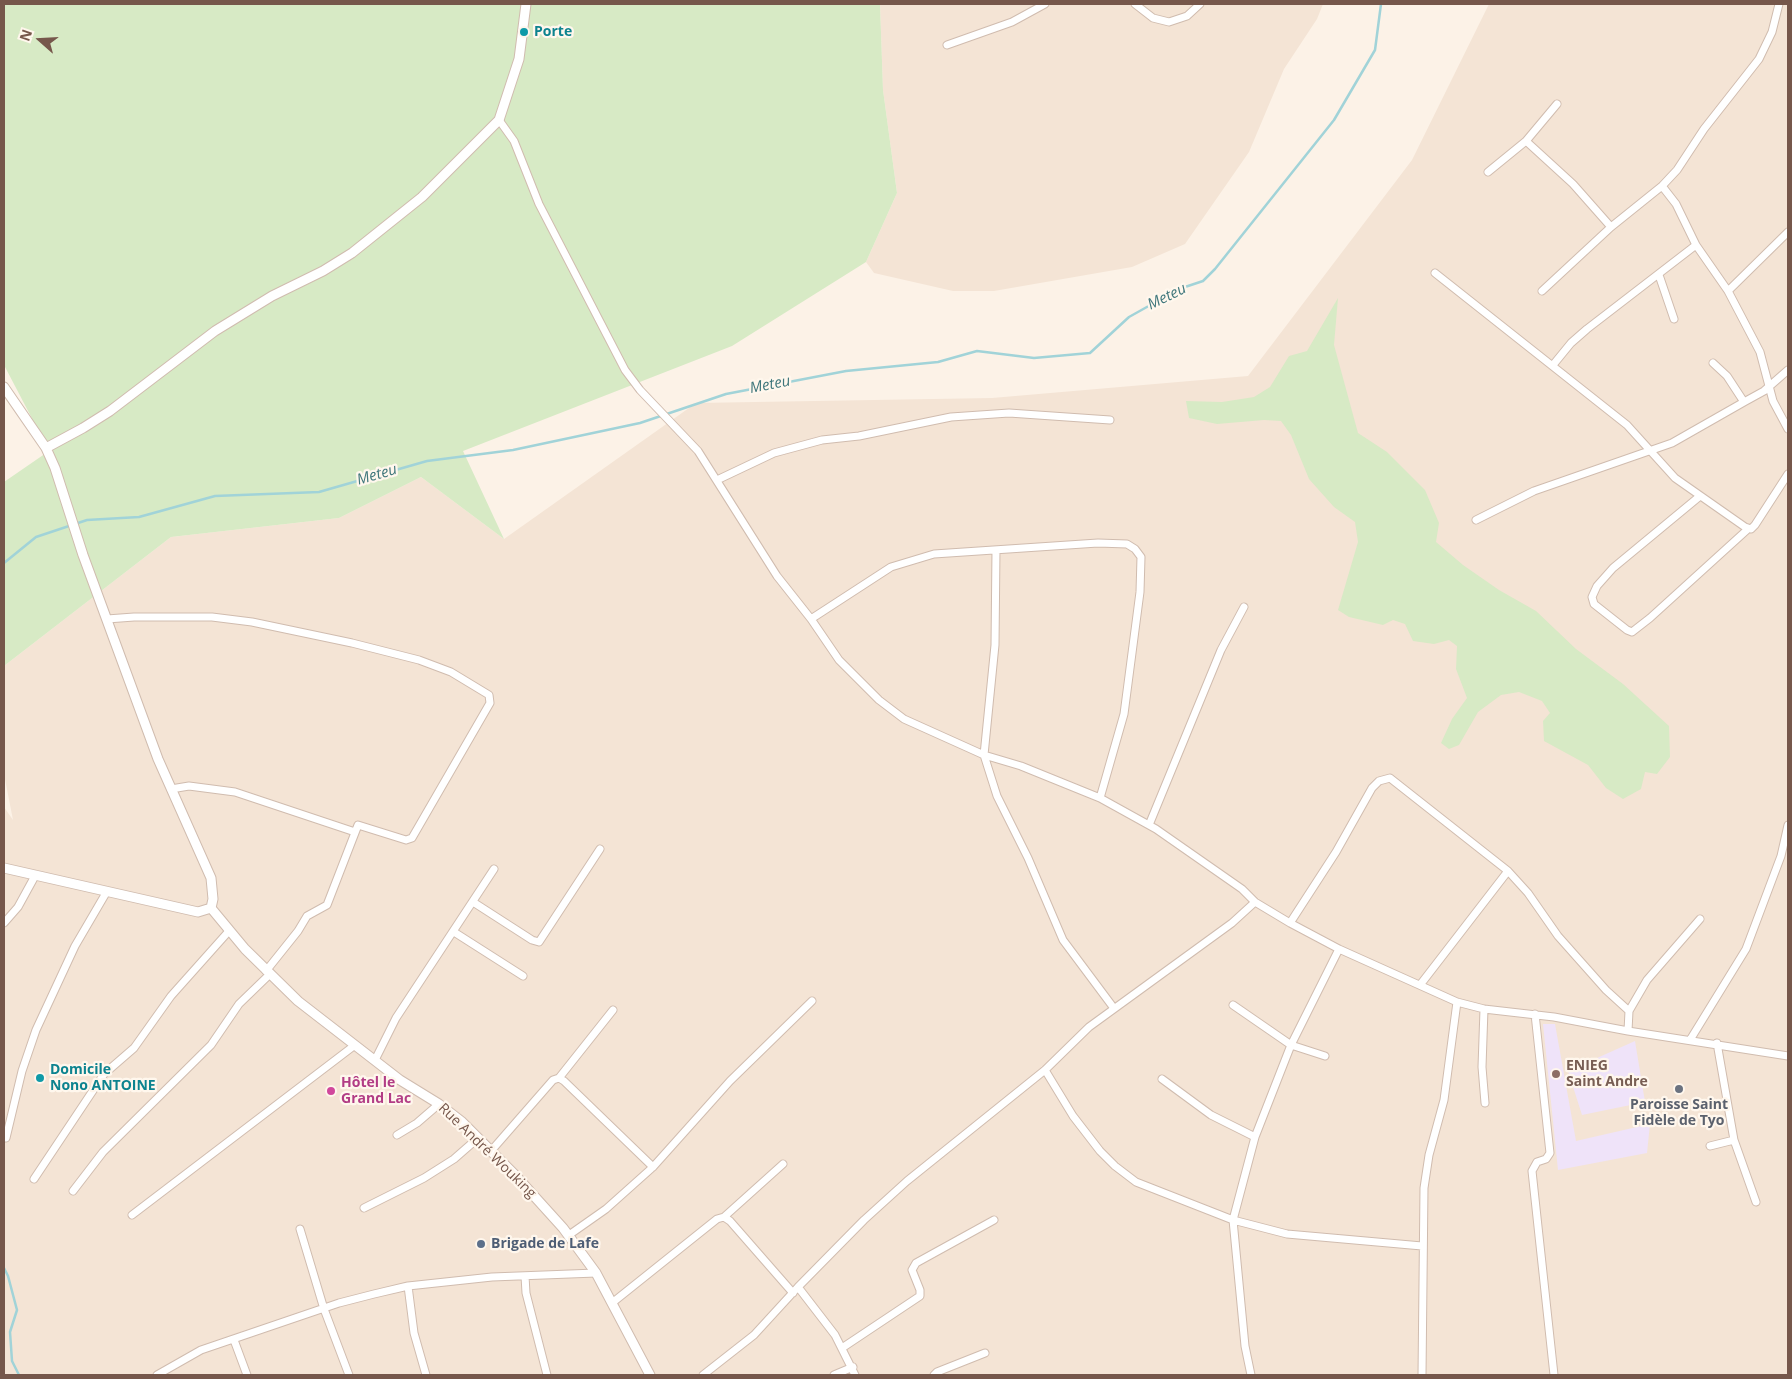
<!DOCTYPE html>
<meta charset="utf-8">
<style>
body{margin:0}
#map{position:relative;width:1792px;height:1379px;overflow:hidden;background:#fcf2e7;font-family:"Open Sans",sans-serif}
canvas{display:block}
.frame{position:absolute;inset:0;border:5px solid #76574b;pointer-events:none}
.north{position:absolute;left:15px;top:15px;width:50px;height:50px;-webkit-text-stroke:4px #fff7ed;paint-order:stroke;rotate:289deg;font-size:14px;font-weight:700;line-height:20px;text-align:center;color:#76574b}
.north::after{content:'';display:block;margin:auto;width:18px;height:22px;background:#76574b;clip-path:polygon(50% 0,100% 100%,50% 72%,0 100%)}
</style>
<div id="map">
<canvas width="1792" height="1379"></canvas>
<div class="frame"></div>
<div class="north">N</div>
</div>
<script>
const ctx = document.querySelector('canvas').getContext('2d');
ctx.lineJoin = 'round';
function fill(path, color) {
  ctx.fillStyle = color;
  ctx.fill(path, 'evenodd');
}
function poly(rows) {
  const path = new Path2D();
  for (const r of rows) {
    path.moveTo(r[0], r[1]);
    for (let i = 2; i < r.length; i += 2) path.lineTo(r[i], r[i + 1]);
  }
  return path;
}
function stroke(path, color, width, dash) {
  ctx.strokeStyle = color;
  ctx.lineWidth = width;
  ctx.lineCap = dash ? 'butt' : 'round';
  ctx.setLineDash(dash || []);
  ctx.stroke(path);
}
function write(font, color, halo, rows, align = 'center') {
  ctx.font = font + ' "Open Sans",sans-serif';
  ctx.lineWidth = 4.5;
  ctx.setLineDash([]);
  ctx.textBaseline = 'middle';
  ctx.strokeStyle = halo;
  ctx.fillStyle = color;
  for (const [text, x, y, turn = 0] of rows) {
    ctx.save();
    ctx.translate(x, y);
    ctx.rotate((+turn || 0) * Math.PI / 180);
    ctx.textAlign = isNaN(turn) ? turn : align;
    if (halo) ctx.strokeText(text, 0, 0);
    ctx.fillText(text, 0, 0);
    ctx.restore();
  }
}
fill(poly([
 [880,4,1323,4,1317,19,1284,69,1249,152,1185,244,1132,267,994,291,953,291,874,273,866,262,897,193,883,90],
 [1489,4,1788,4,1788,1375,4,1375,4,807,13,820,4,774,4,666,171,537,339,518,421,477,504,539,696,403,992,398,1248,376,1412,160]
]), '#f4e4d5');
fill(poly([
 [1543,1024,1555,1024,1576,1141,1650,1124,1647,1153,1558,1170],
 [1635,1041,1645,1102,1582,1115,1568,1071]
]), '#efe3f9');
fill(poly([
 [4,4,880,4,883,90,897,193,866,262,732,346,463,451,504,539,421,477,339,518,171,537,4,666,4,482,49,451,4,365],
 [1338,298,1334,345,1358,433,1387,452,1425,490,1439,523,1436,542,1463,565,1499,590,1536,611,1576,649,1623,684,1669,726,1670,757,1657,774,1645,772,1641,789,1623,799,1606,788,1588,765,1544,741,1543,721,1550,713,1542,701,1519,692,1501,695,1478,712,1459,745,1449,749,1441,743,1452,719,1467,698,1456,669,1457,646,1449,640,1434,644,1413,641,1405,624,1393,620,1383,625,1349,617,1338,610,1358,542,1355,522,1334,507,1309,479,1291,435,1281,421,1264,420,1217,424,1189,418,1186,401,1222,402,1254,397,1270,387,1289,356,1307,351]
]), '#d7eac5');
stroke(poly([
 [4,563,36,537,87,520,139,517,215,496,319,492,427,461,513,450,640,423,726,394,846,371,938,362,977,351,1034,358,1090,353,1129,317,1179,289,1203,281,1215,269,1334,120,1375,50,1381,4],
 [4,1268,8,1276,17,1310,10,1332,12,1361,19,1375]
]), '#a1d3d8', 2.5);
const minor = poly([
 [1135,4,1153,18,1169,22,1187,16,1200,4],
 [947,45,1012,22,1045,4],
 [499,120,514,141,539,204,625,370,640,390,698,451,777,576,811,619,839,660,879,700,904,719,984,755,1021,766,1100,798,1156,829,1242,889,1255,902,1290,923,1339,949,1457,1002,1484,1009,1554,1017,1628,1031,1788,1056],
 [1526,141,1573,184,1611,227],
 [1488,172,1526,141,1557,104],
 [1662,186,1676,204,1696,245,1728,291,1760,352,1773,401,1788,429],
 [1435,273,1627,425,1675,478,1745,527,1751,529,1755,525,1788,474],
 [1659,275,1674,319],
 [1542,291,1611,227,1662,186,1677,170,1704,129,1759,59,1772,32,1779,4],
 [1728,291,1788,232],
 [1713,363,1727,376,1744,402,1764,391,1788,370],
 [1553,365,1571,343,1587,329,1696,245],
 [717,480,774,453,822,440,859,436,951,417,1009,413,1110,420],
 [1700,496,1613,568,1597,586,1592,597,1594,604,1627,630,1632,632,1650,618,1748,529],
 [1476,520,1534,491,1672,443,1744,402],
 [996,550,995,645,984,755,997,796,1028,858,1063,940,1113,1007],
 [107,619,134,617,212,617,252,622,352,643,419,660,451,672,489,695,490,703,412,838,406,840,358,825,327,905,307,916,298,931,266,971],
 [811,619,891,567,934,554,1098,543,1127,544,1135,549,1141,557,1140,592,1124,714,1100,798],
 [171,789,189,786,235,792,355,832],
 [1149,825,1221,650,1244,607],
 [473,902,532,940,539,942,600,849],
 [4,923,18,907,35,876],
 [1290,923,1336,852,1372,788,1379,781,1390,778,1508,871,1528,893,1558,936,1606,990,1629,1011],
 [454,932,523,976],
 [1420,985,1508,871],
 [1233,1005,1291,1045,1325,1056],
 [1484,1009,1482,1067,1485,1103],
 [1535,1014,1550,1153,1546,1159,1537,1162,1532,1171,1554,1375],
 [1628,1031,1629,1011,1647,980,1700,919],
 [1690,1040,1746,949,1781,856,1788,825],
 [1717,1043,1734,1140,1756,1202],
 [375,1060,396,1018,494,869],
 [1045,1070,1073,1116,1100,1151,1115,1166,1136,1182,1233,1220,1287,1234,1422,1246],
 [559,1078,564,1081,653,1167],
 [1162,1079,1211,1115,1255,1137],
 [397,1135,417,1123,439,1104],
 [6,1138,22,1071,36,1030,75,946,106,893],
 [1710,1146,1734,1140],
 [491,1151,553,1080,559,1078,613,1010],
 [34,1179,104,1074,134,1048,171,996,229,931],
 [73,1191,103,1152,211,1045,239,1004,270,974],
 [364,1208,424,1178,454,1159,478,1138],
 [132,1215,355,1045],
 [724,1217,783,1164],
 [300,1229,324,1309,349,1375],
 [569,1235,606,1209,653,1167,730,1081,812,1001],
 [525,1276,526,1293,547,1375],
 [408,1286,414,1333,426,1375],
 [798,1287,864,1220,907,1181,1045,1070,1089,1027,1232,923,1255,902],
 [612,1303,717,1219,724,1217,730,1221,793,1293],
 [234,1340,247,1375],
 [842,1348,920,1296,920,1290,912,1270,916,1263,994,1220],
 [157,1375,201,1350,339,1303,374,1294,408,1286,492,1277,596,1273],
 [703,1375,754,1335,798,1287,835,1335,855,1375],
 [834,1375,853,1367],
 [934,1375,937,1372,985,1353],
 [1251,1375,1245,1346,1233,1220,1255,1137,1291,1045,1339,949],
 [1422,1375,1424,1188,1429,1155,1444,1100,1457,1002]
]);
const tertiary = poly([
 [4,387,46,448,55,468,83,555,158,759,211,878,213,899,211,908],
 [46,448,83,428,110,411,215,331,272,296,323,271,352,253,422,197,499,120,519,59,526,4],
 [4,868,198,912,211,908],
 [211,908,245,949,298,1001,400,1080,439,1104,461,1121,516,1176,563,1228,596,1273,650,1375]
]);
stroke(minor, '#d0bcaf', 9);
stroke(tertiary, '#d0bcaf', 11);
stroke(minor, '#fff', 7);
stroke(tertiary, '#fff', 9);
for (const [x, y, r, color] of [
 [524,32,5,"#0f9aa8"],
 [1556,1074,5,"#8d6e63"],
 [40,1078,5,"#0f9aa8"],
 [1679,1089,5,"#6b7280"],
 [331,1091,5,"#d1479c"],
 [481,1244,5,"#5c6f8a"]
]) {
  const dot = new Path2D();
  dot.arc(x, y, r, 0, 2 * Math.PI);
  ctx.fillStyle = color;
  ctx.fill(dot);
  stroke(dot, '#fff7ed', 2);
}
write('bold 14px', '#0d838f', '#fff7ed', [
 ["Porte",534,32],
 ["Domicile",50,1070],
 ["Nono ANTOINE",50,1086]
], 'left');
write('bold 14px', '#785e54', '#fff7ed', [
 ["ENIEG",1566,1066],
 ["Saint Andre",1566,1082]
], 'left');
write('bold 14px', '#b23c85', '#fff7ed', [
 ["Hôtel le",341,1083],
 ["Grand Lac",341,1099]
], 'left');
write('bold 14px', '#5b616d', '#fff7ed', [
 ["Paroisse Saint",1679,1105],
 ["Fidèle de Tyo",1679,1121]
]);
write('14px', '#76574b', '#fff7ed', [
 ["Rue André Wouking",487,1151,44]
]);
write('bold 14px', '#4e5e75', '#fff7ed', [
 ["Brigade de Lafe",491,1244]
], 'left');
write('italic 15px', '#3f767b', '#fff7ed', [
 ["Meteu",1167,297,-26],
 ["Meteu",770,385,-11],
 ["Meteu",377,475,-16]
]);
</script>
